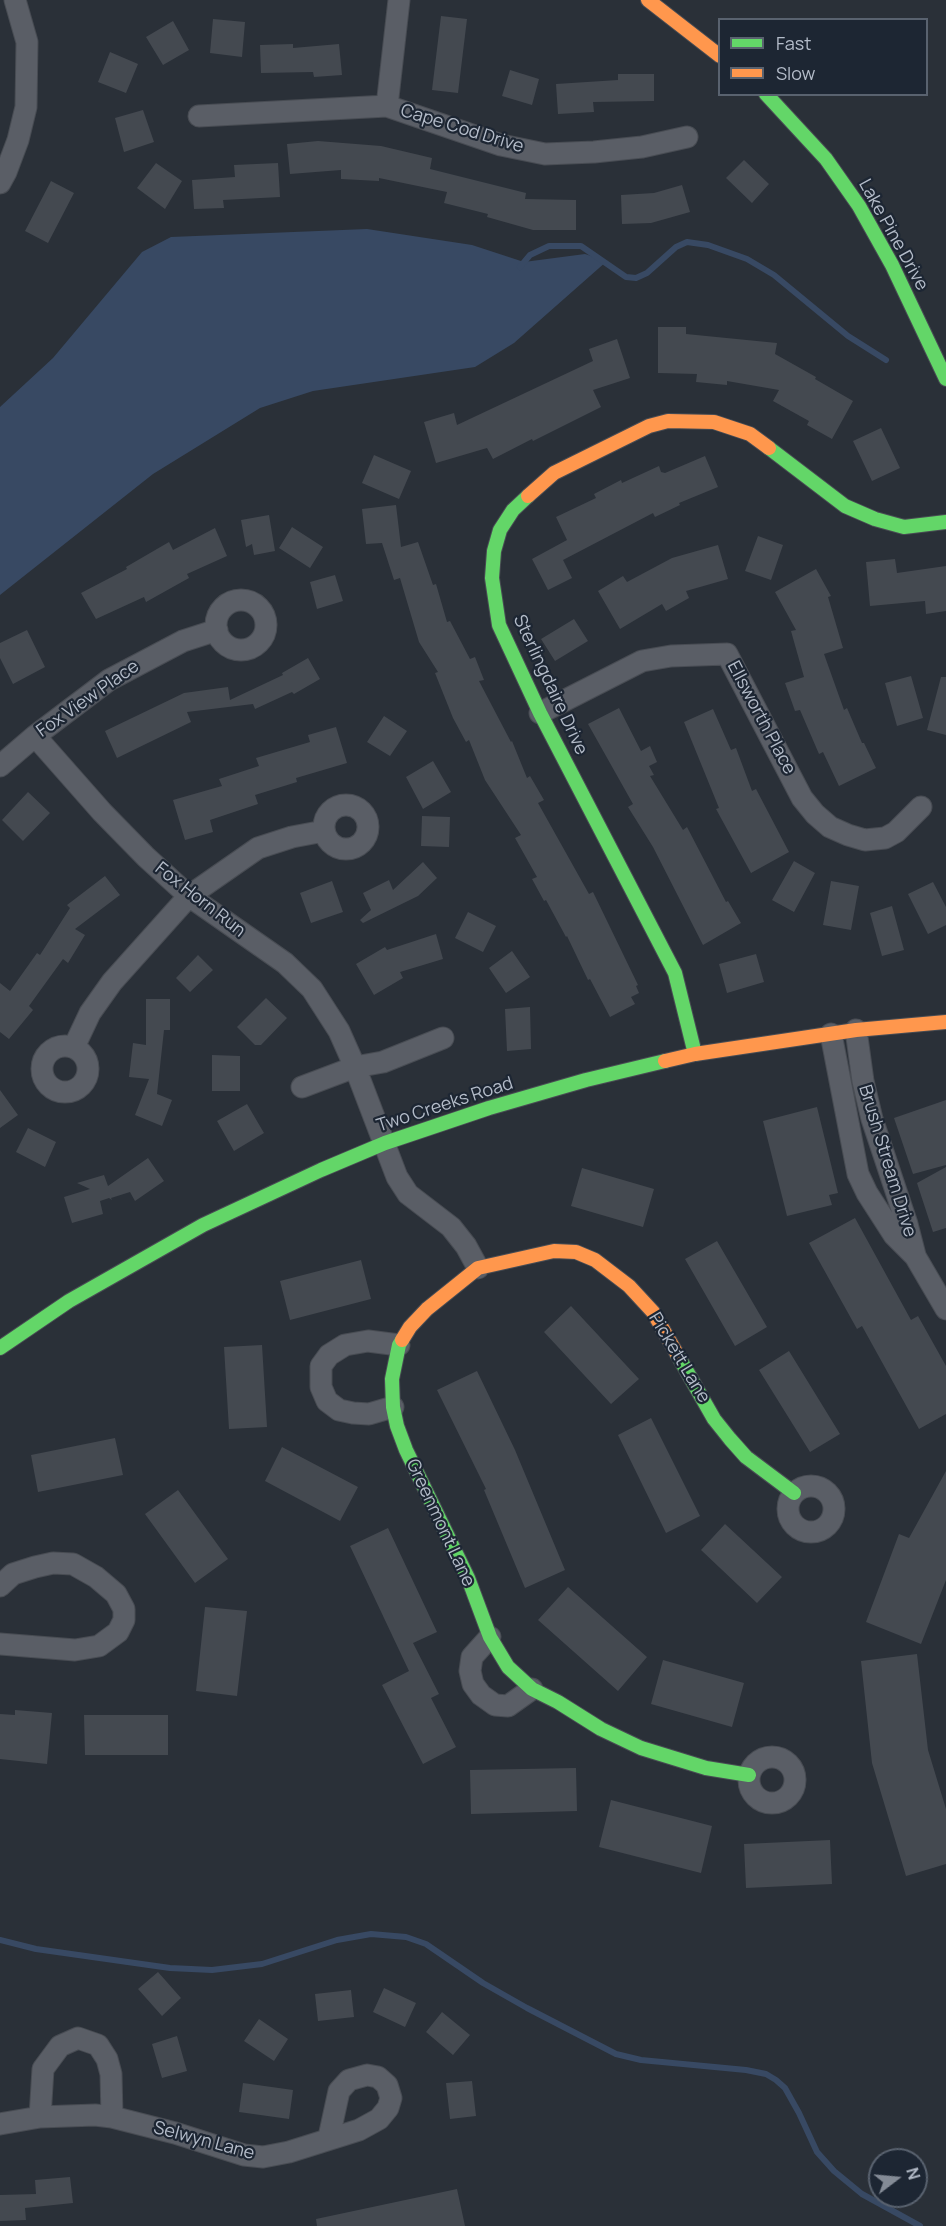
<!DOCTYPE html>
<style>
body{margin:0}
#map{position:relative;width:946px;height:2226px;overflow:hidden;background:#2a3038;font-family:Manrope,sans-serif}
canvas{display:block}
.legend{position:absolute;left:718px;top:18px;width:210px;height:78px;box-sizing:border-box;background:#1d2633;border:2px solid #59626f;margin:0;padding:8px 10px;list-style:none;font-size:18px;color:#b4bcc9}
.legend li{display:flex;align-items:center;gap:12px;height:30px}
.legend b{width:30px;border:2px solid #59626f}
.north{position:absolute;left:868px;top:2148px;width:60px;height:60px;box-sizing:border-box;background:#1d2633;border:2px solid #59626f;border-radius:50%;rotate:74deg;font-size:16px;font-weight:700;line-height:24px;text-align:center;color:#b4bcc9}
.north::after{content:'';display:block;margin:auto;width:21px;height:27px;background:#848b96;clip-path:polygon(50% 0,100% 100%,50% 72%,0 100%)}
</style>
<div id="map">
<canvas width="946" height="2226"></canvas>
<ul class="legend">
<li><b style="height:8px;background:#63d668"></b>Fast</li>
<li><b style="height:8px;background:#ff974d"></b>Slow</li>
</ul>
<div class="north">N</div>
</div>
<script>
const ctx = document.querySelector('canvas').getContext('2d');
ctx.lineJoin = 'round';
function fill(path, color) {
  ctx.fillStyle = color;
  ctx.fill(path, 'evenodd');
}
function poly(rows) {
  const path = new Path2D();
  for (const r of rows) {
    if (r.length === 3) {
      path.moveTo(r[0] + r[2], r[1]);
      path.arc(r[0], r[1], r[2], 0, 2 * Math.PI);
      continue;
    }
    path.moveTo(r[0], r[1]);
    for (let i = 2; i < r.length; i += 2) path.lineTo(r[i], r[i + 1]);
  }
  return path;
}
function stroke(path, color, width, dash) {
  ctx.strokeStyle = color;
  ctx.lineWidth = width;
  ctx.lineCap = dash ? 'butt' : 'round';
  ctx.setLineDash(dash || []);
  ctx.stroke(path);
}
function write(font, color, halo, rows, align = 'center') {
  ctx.font = font + ' Manrope,sans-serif';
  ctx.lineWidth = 4.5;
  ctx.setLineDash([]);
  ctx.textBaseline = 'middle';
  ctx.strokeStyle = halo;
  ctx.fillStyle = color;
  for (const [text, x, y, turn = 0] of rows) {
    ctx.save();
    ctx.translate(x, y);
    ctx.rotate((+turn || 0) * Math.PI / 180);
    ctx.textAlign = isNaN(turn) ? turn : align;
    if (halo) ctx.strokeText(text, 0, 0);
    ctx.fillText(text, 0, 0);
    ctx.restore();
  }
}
fill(poly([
 [367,229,472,245,524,262,585,254,607,261,514,343,475,367,313,391,260,408,153,474,0,595,0,407,53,358,142,252,171,237]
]), '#384963');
stroke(poly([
 [520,267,530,255,549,246,581,246,626,277,636,278,647,273,676,247,687,242,708,245,747,259,774,275,848,336,886,360],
 [0,1940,36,1949,170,1968,212,1970,262,1964,337,1940,371,1934,406,1937,426,1944,483,1983,527,2008,616,2054,641,2060,746,2070,766,2074,776,2080,785,2088,799,2113,817,2152,834,2171,862,2194,920,2226]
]), '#384963', 6);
fill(poly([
 [441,16,467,19,458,93,432,90],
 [213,19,245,22,242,57,210,53],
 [173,21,189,50,163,65,146,37],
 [293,44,293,48,339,44,342,75,314,77,313,72,261,73,260,45],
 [110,52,138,64,126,93,98,82],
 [510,70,539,79,532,105,502,96],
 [618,74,654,74,654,101,593,102,594,112,558,114,556,84,618,80],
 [143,110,154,142,124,152,115,118],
 [318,141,381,146,432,158,430,169,526,193,525,199,576,200,576,230,533,230,487,217,488,214,444,203,447,192,379,178,379,181,341,179,341,170,290,174,287,144],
 [744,160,769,184,752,203,726,178],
 [156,163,182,181,165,209,137,188],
 [278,163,280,197,223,200,224,208,194,209,192,180,235,177,234,165],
 [51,181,74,193,48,243,25,231],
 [682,185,690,212,651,223,622,224,621,195,654,193],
 [658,327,686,327,686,334,777,343,775,354,816,377,815,379,853,401,832,439,807,425,809,421,773,401,779,390,727,381,727,385,696,382,697,374,658,373],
 [617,339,630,378,593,390,601,407,533,441,532,439,493,459,487,448,436,463,424,422,454,413,457,425,593,361,589,349],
 [881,428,900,468,872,481,853,441],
 [374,455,411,471,399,499,362,483],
 [705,456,718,487,679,503,680,505,655,517,653,513,563,560,572,578,548,590,532,559,567,540,556,517,596,498,594,494,621,480,622,483,659,466,661,472,665,473],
 [396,505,401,547,418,542,433,585,436,584,447,622,450,621,470,659,475,657,484,680,479,681,511,742,512,741,527,778,530,776,544,800,538,803,589,894,593,892,638,985,636,986,639,993,631,997,635,1004,610,1017,590,979,588,980,567,936,566,937,546,900,544,901,532,879,537,877,515,838,521,835,485,780,469,740,466,742,453,718,435,673,438,672,419,642,400,578,394,580,382,543,366,544,362,509],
 [269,515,275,551,254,555,252,544,246,547,241,520],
 [292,527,323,547,310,568,279,548],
 [215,528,227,556,187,574,189,578,146,602,144,597,96,619,81,593,127,569,126,567,169,542,173,550],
 [758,536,783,545,771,580,745,571],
 [718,545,728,579,686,591,689,598,666,611,662,604,620,629,598,591,623,576,627,582,672,558],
 [895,559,897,573,946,566,946,611,926,614,925,601,870,606,866,562],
 [816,569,831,596,828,597,843,648,824,654,844,710,847,708,862,743,864,743,876,768,839,786,823,752,819,754,800,710,795,711,785,683,804,677,791,631,796,630,775,592],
 [335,575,343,601,317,609,310,582],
 [574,619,588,641,555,661,541,639],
 [27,630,45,667,13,684,0,658,0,643],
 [308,658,320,679,294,694,292,692,255,709,253,704,187,712,191,722,117,758,105,731,184,693,228,687,230,700,283,675,282,673],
 [911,676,923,718,897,726,885,683],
 [941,677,946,677,946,735,927,730],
 [619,708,641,751,650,746,657,762,649,766,654,775,650,776,683,830,687,827,726,902,728,901,741,923,703,945,653,847,628,807,633,804,588,724],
 [713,709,731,750,736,748,752,791,756,789,789,852,751,873,716,809,719,808,684,722],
 [384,716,407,731,390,756,367,742],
 [336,727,347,763,296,778,297,782,255,795,258,804,210,820,213,832,185,840,173,800,222,786,219,779,259,766,256,758,310,742,308,735],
 [433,761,451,792,423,809,406,777],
 [28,792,50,813,23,841,2,820],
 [422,816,450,817,449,847,421,846],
 [794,861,815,873,794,912,772,900],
 [423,862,437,878,418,896,363,923,360,920,371,910,363,893,389,880,393,890],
 [105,876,120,895,75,929,85,935,68,963,63,959,29,1006,33,1010,9,1039,0,1032,0,983,10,991,37,953,40,955,70,908,67,905],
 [332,881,343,912,311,923,300,893],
 [831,881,859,886,851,930,823,925],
 [933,882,946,907,946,925,928,934,908,894],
 [892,906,904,950,882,956,870,913],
 [468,912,496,926,483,952,455,938],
 [436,934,443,959,400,972,403,978,374,995,356,964,385,947,387,950],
 [512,951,530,977,506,993,489,968],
 [756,954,764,982,727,993,719,964],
 [198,955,213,970,190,992,176,978],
 [266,998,287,1018,261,1045,255,1045,237,1027],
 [146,999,170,999,170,1030,164,1030,157,1094,172,1100,162,1126,135,1115,149,1079,129,1077,133,1043,146,1045],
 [530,1007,531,1049,507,1051,505,1009],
 [212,1055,240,1056,240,1091,212,1091],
 [0,1090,18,1115,0,1128],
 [946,1100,946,1165,913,1174,894,1118],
 [247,1104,264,1133,234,1151,217,1121],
 [817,1107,838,1193,829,1195,832,1205,787,1216,763,1121],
 [28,1128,56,1142,45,1167,16,1152],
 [148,1158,164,1181,135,1201,130,1192,111,1198,112,1200,109,1198,100,1201,103,1214,72,1223,64,1197,90,1189,77,1183,104,1175,108,1186],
 [946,1167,946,1228,933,1232,917,1183],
 [582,1168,654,1189,643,1227,571,1206],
 [855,1218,911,1320,918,1316,946,1366,946,1414,919,1429,862,1326,857,1329,809,1243],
 [717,1241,767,1327,735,1346,685,1259],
 [361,1260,371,1299,290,1320,280,1281],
 [571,1306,639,1379,611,1404,544,1332],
 [262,1345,267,1427,229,1429,224,1347],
 [789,1351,840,1434,810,1452,759,1370],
 [477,1371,515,1450,565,1570,525,1588,484,1490,486,1489,437,1390],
 [651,1418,700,1516,666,1533,618,1435],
 [115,1438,123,1475,38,1492,31,1455],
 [282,1447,358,1487,340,1521,265,1481],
 [946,1471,946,1580,921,1644,866,1622,899,1534,909,1538],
 [178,1490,228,1559,195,1583,145,1514],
 [725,1524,782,1577,757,1603,701,1550],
 [388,1528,437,1632,413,1643,439,1694,431,1698,456,1747,423,1764,382,1685,409,1671,350,1546],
 [568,1587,647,1657,618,1691,538,1620],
 [205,1607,247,1611,237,1696,196,1691],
 [917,1654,928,1750,946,1809,946,1864,906,1876,872,1763,861,1661],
 [663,1660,744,1683,732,1727,651,1704],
 [15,1710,52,1713,47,1764,0,1759,0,1714,15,1715],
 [84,1715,168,1715,168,1755,85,1755],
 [576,1768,577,1811,471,1814,470,1770],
 [611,1800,712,1826,701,1873,599,1847],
 [830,1840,832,1884,746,1888,744,1844],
 [158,1972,181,1998,162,2016,138,1989],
 [384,1988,416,2003,405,2027,373,2012],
 [351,1990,354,2017,318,2021,315,1994],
 [442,2012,470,2035,453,2055,426,2032],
 [259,2019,288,2039,274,2061,244,2041],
 [177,2036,187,2071,162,2078,152,2044],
 [472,2081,476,2116,450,2119,446,2083],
 [243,2083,293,2090,289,2119,239,2112],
 [70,2177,73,2203,25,2208,26,2220,0,2221,0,2195,36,2194,35,2180],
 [457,2189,465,2226,317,2226,316,2219]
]), '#444950');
const street = poly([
 [387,106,399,0],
 [199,116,387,106,501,145,545,154,594,152,642,147,687,137],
 [0,183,6,172,18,140,26,107,27,42,15,0],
 [241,625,25],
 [540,713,642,661,671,656,727,654,802,798,815,814,830,827,848,835,865,840,885,838,896,832,921,807],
 [35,736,102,812,146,857,189,896,285,963,312,989,339,1031,355,1067,397,1177,408,1194,451,1227,466,1246,478,1268],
 [0,766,35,736,109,680,183,641,217,630],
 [346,827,22],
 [856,1030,863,1081,872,1119,907,1224,915,1255],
 [831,1034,858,1174,867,1193,894,1235,915,1256,946,1309],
 [65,1069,23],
 [74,1047,90,1013,112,982,189,896,258,848,292,837,324,831],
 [302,1087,355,1067,383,1062,443,1038],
 [393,1407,369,1414,353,1413,339,1410,327,1401,321,1387,321,1366,329,1355,345,1345,368,1341,399,1345],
 [811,1509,23],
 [0,1586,13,1574,35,1567,53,1563,73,1564,96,1577,116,1594,124,1609,124,1620,118,1632,99,1646,75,1650,0,1644],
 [490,1637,472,1657,470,1671,473,1684,481,1695,495,1705,508,1706,532,1689],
 [772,1780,23],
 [40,2117,43,2069,60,2046,78,2038,98,2045,107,2059,111,2074,112,2117],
 [0,2124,40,2117,95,2115,112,2117,175,2133,244,2155,263,2157,289,2152,359,2130,379,2119,388,2108,391,2098,387,2085,378,2077,367,2075,349,2080,339,2091,329,2137]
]);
const fast = poly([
 [766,94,826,159,859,206,892,265,946,379],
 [769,448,845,506,875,519,904,527,946,522],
 [528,496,513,510,500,530,494,551,492,578,499,625,540,713,675,973,695,1054],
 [402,1340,399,1345,392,1379,393,1407,397,1426,406,1450,468,1578,490,1637,508,1667,532,1689,558,1702,601,1729,641,1748,706,1768,749,1775],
 [0,1348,69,1301,203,1225,321,1170,385,1143,489,1108,586,1080,665,1061],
 [677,1354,714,1419,730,1439,746,1457,794,1493]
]);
const slow = poly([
 [648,0,720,56],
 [528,496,554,473,649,426,668,421,714,422,750,434,769,448],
 [665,1061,695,1054,856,1030,946,1022],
 [402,1340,410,1327,427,1309,478,1268,554,1251,576,1252,595,1260,629,1286,653,1312,677,1354]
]);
stroke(street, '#484c53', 23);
stroke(fast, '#484c53', 16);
stroke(slow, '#484c53', 16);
stroke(street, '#5a5e66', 21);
stroke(fast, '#63d668', 14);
stroke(slow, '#ff974d', 14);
write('18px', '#b4bcc9', '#1d2633', [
 ["Cape Cod Drive",462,129,17],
 ["Lake Pine Drive",893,235,61],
 ["Sterlingdaire Drive",550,685,65],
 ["Fox View Place",88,699,-35],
 ["Ellsworth Place",761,718,62],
 ["Fox Horn Run",200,900,38],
 ["Two Creeks Road",445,1105,-18],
 ["Brush Stream Drive",887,1161,73],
 ["Pickett Lane",679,1358,59],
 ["Greenmont Lane",440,1523,65],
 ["Selwyn Lane",204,2141,15]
]);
</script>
